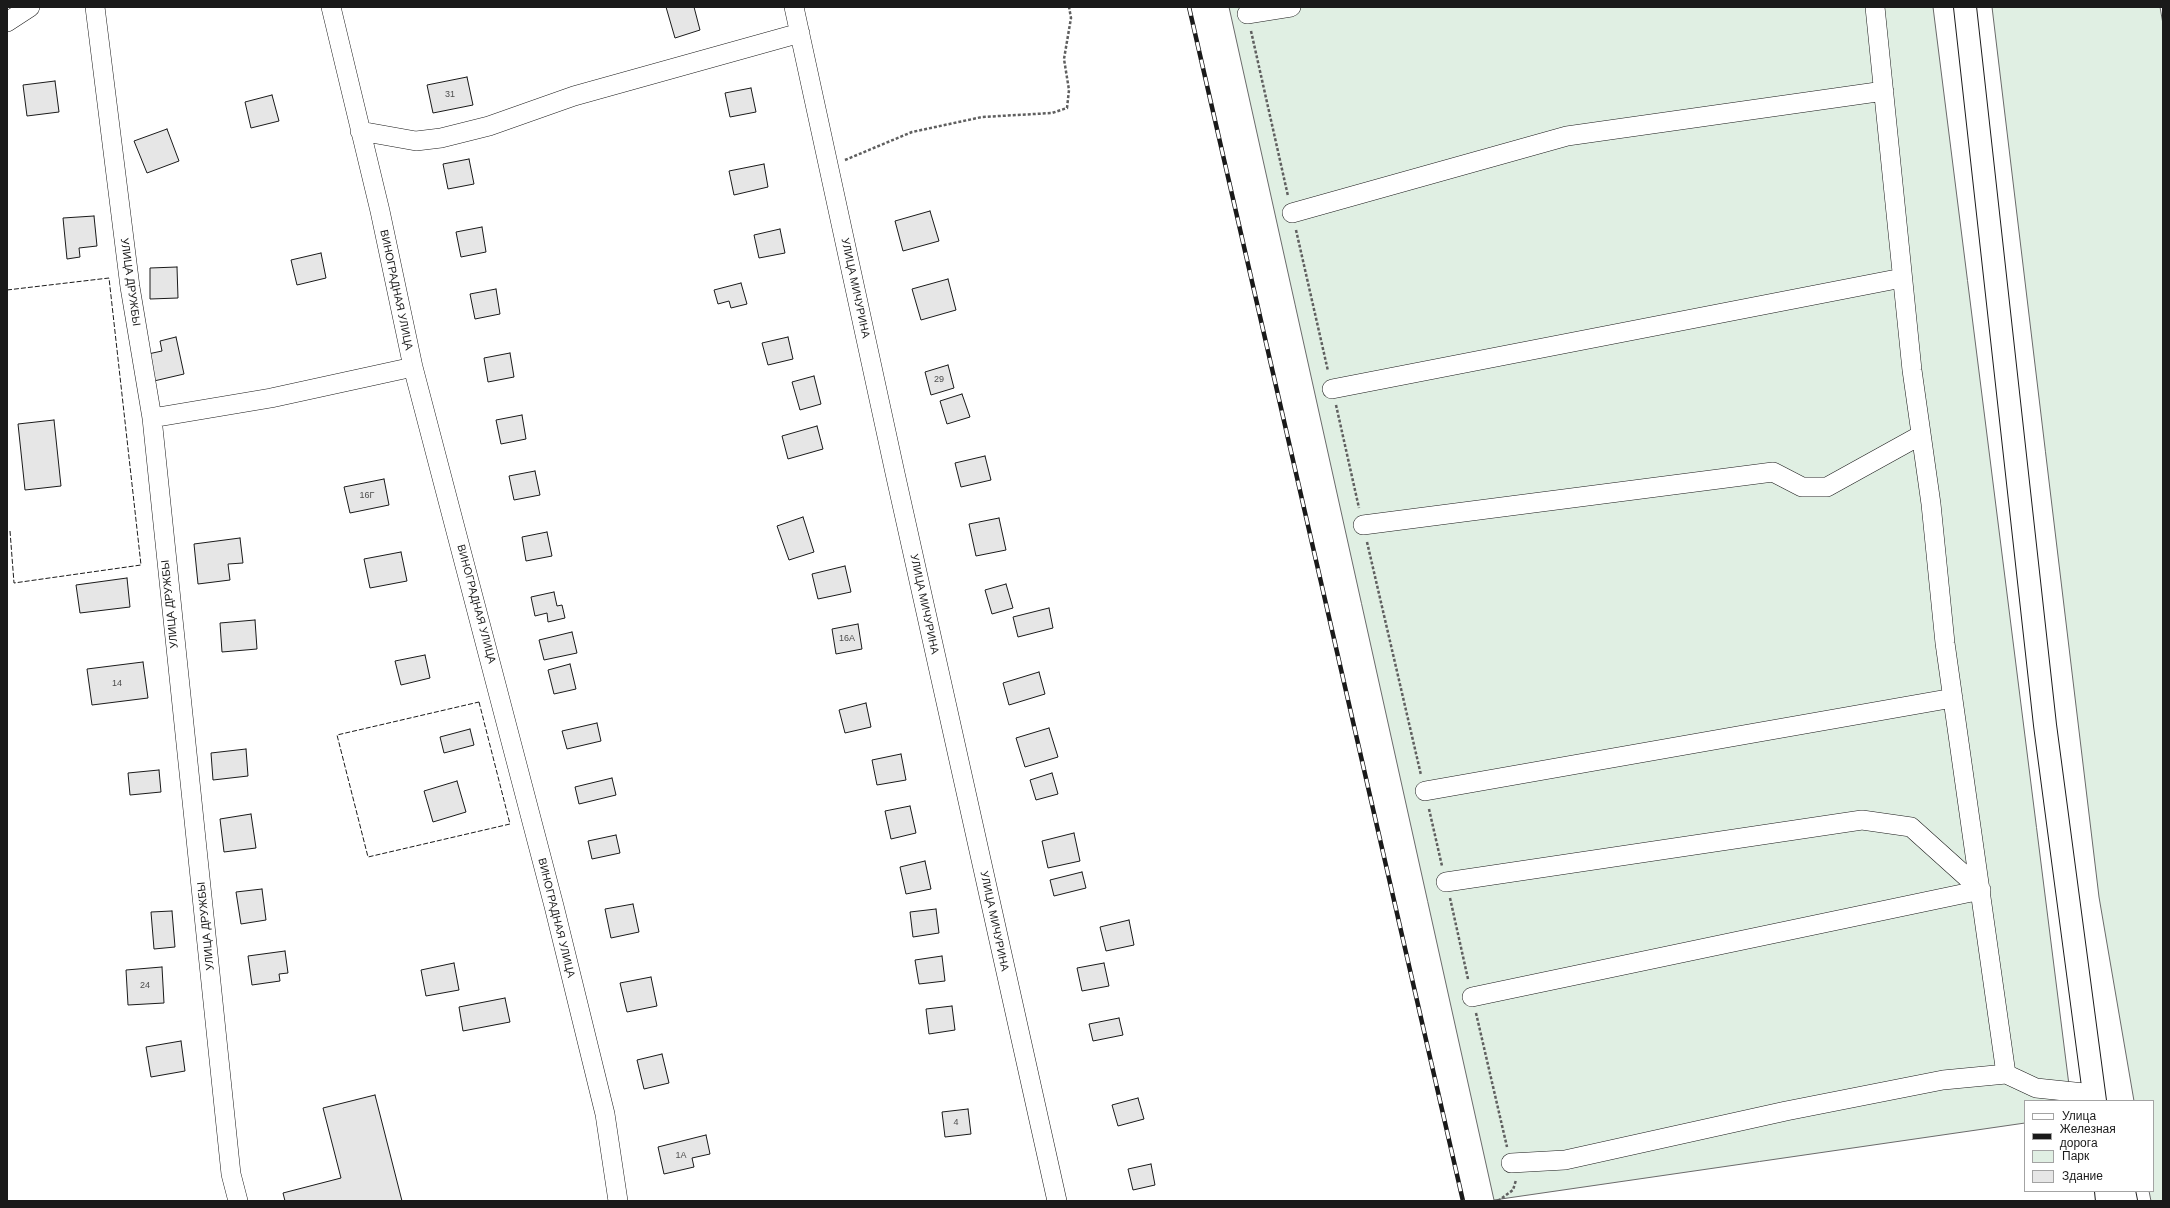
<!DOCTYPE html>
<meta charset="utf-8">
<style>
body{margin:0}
#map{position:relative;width:2170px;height:1208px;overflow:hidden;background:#fff;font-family:Arial,sans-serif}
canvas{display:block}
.frame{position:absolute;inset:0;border:8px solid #1a1a1a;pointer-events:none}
.legend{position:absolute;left:2024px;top:1100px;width:130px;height:92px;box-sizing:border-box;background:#fff;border:1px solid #a3a3a3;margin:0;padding:5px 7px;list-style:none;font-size:12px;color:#1a1a1a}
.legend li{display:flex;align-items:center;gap:8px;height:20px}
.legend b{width:20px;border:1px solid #a3a3a3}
</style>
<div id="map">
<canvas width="2170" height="1208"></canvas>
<div class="frame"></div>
<ul class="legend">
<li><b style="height:5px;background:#fff"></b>Улица</li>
<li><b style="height:5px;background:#1a1a1a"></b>Железная дорога</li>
<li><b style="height:11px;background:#e0efe3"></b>Парк</li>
<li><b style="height:11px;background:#e6e6e6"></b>Здание</li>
</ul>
</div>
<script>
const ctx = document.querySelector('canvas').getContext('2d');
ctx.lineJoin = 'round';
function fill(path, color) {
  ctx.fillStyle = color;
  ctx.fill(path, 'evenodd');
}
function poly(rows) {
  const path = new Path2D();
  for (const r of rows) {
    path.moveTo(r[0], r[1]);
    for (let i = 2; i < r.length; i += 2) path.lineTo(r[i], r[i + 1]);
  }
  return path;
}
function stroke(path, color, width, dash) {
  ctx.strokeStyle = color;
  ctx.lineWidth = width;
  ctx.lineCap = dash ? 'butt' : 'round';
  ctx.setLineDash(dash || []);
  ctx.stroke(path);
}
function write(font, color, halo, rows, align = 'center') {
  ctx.font = font + ' Arial,sans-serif';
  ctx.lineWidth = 3;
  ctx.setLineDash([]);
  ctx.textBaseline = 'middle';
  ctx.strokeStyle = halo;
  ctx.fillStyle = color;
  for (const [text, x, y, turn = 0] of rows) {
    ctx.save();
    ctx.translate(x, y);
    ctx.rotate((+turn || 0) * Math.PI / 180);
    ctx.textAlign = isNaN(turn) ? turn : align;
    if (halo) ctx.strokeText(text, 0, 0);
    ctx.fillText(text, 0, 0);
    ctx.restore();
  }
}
const green = poly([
 [1229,7,1933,7,2071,1101,2025,1101,2025,1123,1494,1200,1229,7],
 [1992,7,2160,7,2163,24,2163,1201,2151,1201,2149,1191,2153,1191,2153,1101,2134,1101,2099,897,1992,7]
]);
fill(green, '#e0efe3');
stroke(green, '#6a6a6a', 1);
const building = poly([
 [666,7,694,7,700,30,675,38,666,7],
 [467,77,473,105,433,113,427,85,467,77],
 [55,81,59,112,27,116,23,85,55,81],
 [751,88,756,112,730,117,725,93,751,88],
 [272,95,279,121,251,128,245,102,272,95],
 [167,129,179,161,147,173,134,141,167,129],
 [469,159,474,184,448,189,443,164,469,159],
 [764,164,768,187,734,195,729,171,764,164],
 [930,211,939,241,903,251,895,221,930,211],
 [94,216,97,246,79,248,80,257,67,259,63,218,94,216],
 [482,227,486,252,461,257,456,232,482,227],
 [780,229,785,253,759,258,754,235,780,229],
 [321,253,326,278,297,285,291,260,321,253],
 [177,267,178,298,150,299,150,268,177,267],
 [948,279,956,310,921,320,912,289,948,279],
 [741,283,747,304,731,308,729,301,718,304,714,290,741,283],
 [496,289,500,314,475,319,470,294,496,289],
 [176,337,184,374,154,381,148,354,162,351,160,341,176,337],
 [788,337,793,359,768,365,762,343,788,337],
 [510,353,514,377,488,382,484,358,510,353],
 [948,365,954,388,931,395,925,372,948,365],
 [814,376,821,404,800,410,792,382,814,376],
 [962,394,970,417,947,424,940,401,962,394],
 [522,415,526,439,501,444,496,420,522,415],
 [54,420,61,486,25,490,18,424,54,420],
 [817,426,823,449,788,459,782,436,817,426],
 [985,456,991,480,961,487,955,463,985,456],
 [535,471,540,495,514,500,509,476,535,471],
 [384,479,389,505,350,513,344,487,384,479],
 [803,517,814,552,789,560,777,526,803,517],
 [999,518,1006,550,976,556,969,524,999,518],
 [547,532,552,556,526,561,522,537,547,532],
 [240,538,243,563,228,564,230,580,198,584,194,544,240,538],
 [401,552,407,581,370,588,364,559,401,552],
 [845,566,851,592,818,599,812,574,845,566],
 [127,578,130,607,80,613,76,585,127,578],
 [1006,584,1013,608,992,614,985,590,1006,584],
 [554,592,557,606,562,605,565,618,548,622,547,613,535,616,531,597,554,592],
 [1049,608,1053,628,1018,637,1013,617,1049,608],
 [255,620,257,649,222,652,220,623,255,620],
 [858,624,862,649,836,654,832,629,858,624],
 [572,632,577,653,544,660,539,640,572,632],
 [425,655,430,678,401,685,395,661,425,655],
 [143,662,148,698,92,705,87,669,143,662],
 [570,664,576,689,554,694,548,670,570,664],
 [1039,672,1045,694,1009,705,1003,683,1039,672],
 [866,703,871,727,845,733,839,710,866,703],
 [597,723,601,741,567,749,562,731,597,723],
 [1049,728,1058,757,1025,767,1016,738,1049,728],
 [470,729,474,745,444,753,440,737,470,729],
 [246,749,248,776,213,780,211,753,246,749],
 [901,754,906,780,877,785,872,760,901,754],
 [159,770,161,792,130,795,128,773,159,770],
 [1052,773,1058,794,1036,800,1030,780,1052,773],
 [612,778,616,795,579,804,575,787,612,778],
 [457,781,466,812,433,822,424,791,457,781],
 [910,806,916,833,891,839,885,811,910,806],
 [251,814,256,848,224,852,220,819,251,814],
 [1074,833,1080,861,1048,868,1042,841,1074,833],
 [616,835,620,853,592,859,588,841,616,835],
 [925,861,931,889,906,894,900,867,925,861],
 [1082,872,1086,888,1054,896,1050,880,1082,872],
 [262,889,266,920,241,924,236,892,262,889],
 [633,904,639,932,611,938,605,909,633,904],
 [936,909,939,933,913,937,910,912,936,909],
 [172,911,175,947,154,949,151,912,172,911],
 [1129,920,1134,945,1106,951,1100,927,1129,920],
 [285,951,288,973,279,974,280,981,252,985,248,956,285,951],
 [942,956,945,981,919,984,915,960,942,956],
 [454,963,459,990,426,996,421,970,454,963],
 [1104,963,1109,986,1082,991,1077,968,1104,963],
 [162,967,164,1003,128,1005,126,970,162,967],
 [651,977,657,1006,627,1012,620,983,651,977],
 [505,998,510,1022,463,1031,459,1007,505,998],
 [952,1006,955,1030,929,1034,926,1009,952,1006],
 [1119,1018,1123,1035,1093,1041,1089,1024,1119,1018],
 [181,1041,185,1071,151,1077,146,1047,181,1041],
 [662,1054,669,1083,644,1089,637,1060,662,1054],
 [375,1095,402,1201,285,1201,283,1193,341,1178,323,1108,375,1095],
 [1138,1098,1144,1119,1118,1126,1112,1105,1138,1098],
 [968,1109,971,1134,945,1137,942,1112,968,1109],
 [706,1135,710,1154,692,1158,694,1167,664,1174,658,1147,706,1135],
 [1151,1164,1155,1185,1133,1190,1128,1169,1151,1164]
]);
fill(building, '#e6e6e6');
stroke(building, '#1a1a1a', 1);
const minor = poly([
 [95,7,130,287,152,418,231,1174,238,1201],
 [331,7,380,211,413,367,554,906,605,1114,618,1201],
 [794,7,895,473,1057,1201],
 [1875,7,1912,370,1931,504,1945,643,2006,1074,2036,1088,2094,1094],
 [1247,14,1291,7],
 [7,22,30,7],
 [360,131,416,141,441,138,489,126,574,96,800,33],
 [1292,213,1567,136,1884,91],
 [1332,389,1902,278],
 [152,418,271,398,413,367],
 [1363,525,1773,472,1802,487,1827,487,1921,435],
 [1425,791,1953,698],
 [1446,882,1862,820,1911,827,1981,890],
 [1472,997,1981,890],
 [1511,1163,1565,1160,1786,1111,1943,1080,2006,1074]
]);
const major = poly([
 [1965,7,2045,725,2095,1101],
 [2106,1191,2107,1201],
 [2124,1191,2126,1201]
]);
stroke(minor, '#1a1a1a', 20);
stroke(major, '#1a1a1a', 24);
stroke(poly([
 [1251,31,1288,196],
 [845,160,912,132,982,117,1052,113,1067,108,1069,90,1064,59,1071,18,1069,7],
 [1296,230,1328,371],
 [1336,405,1359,508],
 [1367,542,1421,775],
 [1429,809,1442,866],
 [1450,898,1468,979],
 [1476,1013,1507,1147],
 [1498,1201,1513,1190,1516,1180]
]), '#5f5f5f', 2.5, [3, 2]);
stroke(minor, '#fff', 19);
stroke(major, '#fff', 22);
const rail = poly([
 [1189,7,1463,1201]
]);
stroke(rail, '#1a1a1a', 4.5);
stroke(rail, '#fff', 3, [9]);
stroke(poly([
 [7,290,109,278,141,565,14,583,10,531],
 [479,702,510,824,368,857,337,735,479,702]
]), '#1a1a1a', 1, [5, 2]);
write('9px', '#4d4d4d', null, [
 ["31",450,95],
 ["29",939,380],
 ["16Г",367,496],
 ["16А",847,639],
 ["14",117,684],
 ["24",145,986],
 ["4",956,1123],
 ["1А",681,1156]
]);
write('11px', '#1a1a1a', '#fff', [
 ["УЛИЦА ДРУЖБЫ",130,282,82],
 ["УЛИЦА МИЧУРИНА",855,288,78],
 ["ВИНОГРАДНАЯ УЛИЦА",396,290,78],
 ["УЛИЦА ДРУЖБЫ",170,604,-96],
 ["ВИНОГРАДНАЯ УЛИЦА",476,604,75],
 ["УЛИЦА МИЧУРИНА",924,604,78],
 ["ВИНОГРАДНАЯ УЛИЦА",556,918,76],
 ["УЛИЦА МИЧУРИНА",994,921,78],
 ["УЛИЦА ДРУЖБЫ",206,926,-96]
]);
</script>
